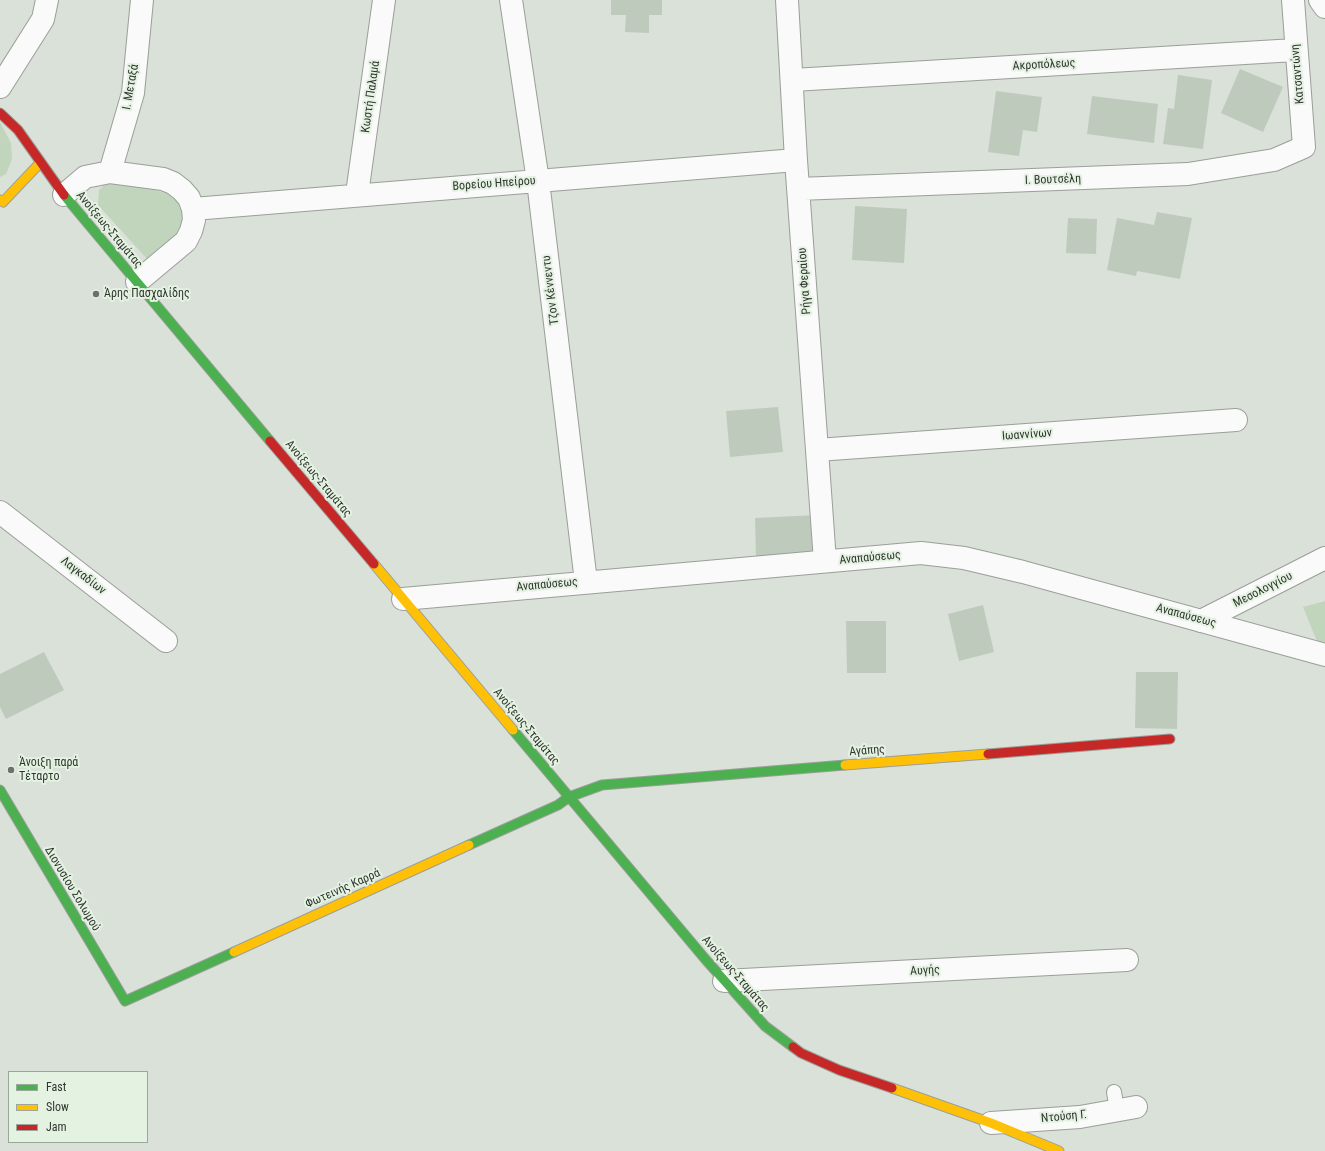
<!DOCTYPE html>
<meta charset="utf-8">
<style>
body{margin:0}
#map{position:relative;width:1325px;height:1151px;overflow:hidden;background:#dae1d8;font-family:"Roboto Condensed",sans-serif}
canvas{display:block}
.legend{position:absolute;left:8px;top:1071px;width:140px;height:72px;box-sizing:border-box;background:#e4f2e2;border:1px solid #9ca79b;margin:0;padding:5px 7px;list-style:none;font-size:12px;color:#313630}
.legend li{display:flex;align-items:center;gap:8px;height:20px}
.legend b{width:20px;border:1px solid #9ca79b}
</style>
<div id="map">
<canvas width="1325" height="1151"></canvas>
<ul class="legend">
<li><b style="height:5px;background:#4caf50"></b>Fast</li>
<li><b style="height:5px;background:#ffc107"></b>Slow</li>
<li><b style="height:5px;background:#c62828"></b>Jam</li>
</ul>
</div>
<script>
const ctx = document.querySelector('canvas').getContext('2d');
ctx.lineJoin = 'round';
function fill(path, color) {
  ctx.fillStyle = color;
  ctx.fill(path, 'evenodd');
}
function poly(rows) {
  const path = new Path2D();
  for (const r of rows) {
    path.moveTo(r[0], r[1]);
    for (let i = 2; i < r.length; i += 2) path.lineTo(r[i], r[i + 1]);
  }
  return path;
}
function stroke(path, color, width, dash) {
  ctx.strokeStyle = color;
  ctx.lineWidth = width;
  ctx.lineCap = dash ? 'butt' : 'round';
  ctx.setLineDash(dash || []);
  ctx.stroke(path);
}
function write(font, color, halo, rows, align = 'center') {
  ctx.font = font + ' "Roboto Condensed",sans-serif';
  ctx.lineWidth = 4;
  ctx.setLineDash([]);
  ctx.textBaseline = 'middle';
  ctx.strokeStyle = halo;
  ctx.fillStyle = color;
  for (const [text, x, y, turn = 0] of rows) {
    ctx.save();
    ctx.translate(x, y);
    ctx.rotate((+turn || 0) * Math.PI / 180);
    ctx.textAlign = isNaN(turn) ? turn : align;
    if (halo) ctx.strokeText(text, 0, 0);
    ctx.fillText(text, 0, 0);
    ctx.restore();
  }
}
fill(poly([
 [0,122,11,143,12,159,6,174,0,177],
 [128,182,172,195,182,208,183,217,180,233,148,260,98,205,99,190,106,183],
 [1325,601,1325,661,1303,607]
]), '#c1d5bc');
fill(poly([
 [611,0,662,0,662,15,649,15,649,33,625,32,626,15,611,15],
 [1240,69,1283,87,1263,132,1221,113],
 [1178,75,1212,80,1203,149,1163,144,1168,108,1174,109],
 [996,91,1042,97,1037,132,1023,130,1019,156,988,152],
 [1092,96,1158,104,1154,143,1087,134],
 [855,206,907,209,904,263,852,260],
 [1157,212,1192,218,1180,279,1137,271,1136,276,1107,270,1117,218,1154,225],
 [1068,218,1097,219,1096,254,1066,253],
 [778,407,783,452,730,457,726,411],
 [817,515,819,556,756,558,755,518],
 [983,605,994,652,959,661,948,614],
 [846,621,886,621,886,673,847,673],
 [44,652,64,690,6,719,0,707,0,674],
 [1136,672,1178,672,1177,729,1135,728]
]), '#becbbc');
const lane = poly([
 [1114,1092,1117,1110]
]);
const street = poly([
 [511,0,538,181,586,582],
 [787,0,796,160,825,561],
 [1320,0,1325,7],
 [793,80,1295,50],
 [0,87,43,19,47,0],
 [110,172,133,93,142,0],
 [798,189,1188,174,1274,160,1304,147,1293,0],
 [357,194,384,0],
 [64,195,85,177,110,172,163,179,173,183,182,190,189,198,193,209,194,220,191,231,186,241,137,282],
 [193,209,796,160],
 [817,450,1236,420],
 [0,512,166,641],
 [403,599,921,553,964,558,1023,572,1325,655],
 [1201,621,1325,558],
 [724,981,1127,960],
 [991,1123,1080,1117,1136,1107]
]);
const fast = poly([
 [64,195,270,441],
 [513,730,706,960,765,1026,793,1047],
 [0,790,125,1001,234,952],
 [469,845,558,805,569,797,602,785,845,765]
]);
const slow = poly([
 [0,200,3,202,40,163],
 [374,564,513,730],
 [845,765,988,754],
 [234,952,469,845],
 [892,1088,991,1123,1059,1151]
]);
const jam = poly([
 [0,113,18,130,64,195],
 [270,441,374,564],
 [988,754,1170,739],
 [793,1047,801,1053,839,1070,892,1088]
]);
stroke(lane, '#9a9f99', 16);
stroke(street, '#9a9f99', 24);
stroke(fast, '#9a9f99', 11);
stroke(slow, '#9a9f99', 11);
stroke(jam, '#9a9f99', 11);
stroke(lane, '#f9faf9', 14);
stroke(street, '#f9faf9', 22);
stroke(fast, '#4caf50', 9);
stroke(slow, '#ffc107', 9);
stroke(jam, '#c62828', 9);
for (const [x, y, r, color] of [
 [96,294,4,"#6c726b"],
 [11,770,4,"#6c726b"]
]) {
  const dot = new Path2D();
  dot.arc(x, y, r, 0, 2 * Math.PI);
  ctx.fillStyle = color;
  ctx.fill(dot);
  stroke(dot, '#e4f2e2', 1.5);
}
write('12px', '#313630', '#e4f2e2', [
 ["Ακροπόλεως",1044,65,-3],
 ["Κατσαντώνη",1298,74,-95],
 ["Ι. Μεταξά",131,87,-80],
 ["Κωστή Παλαμά",371,97,-82],
 ["Ι. Βουτσέλη",1053,180,-2],
 ["Βορείου Ηπείρου",494,184,-4],
 ["Ανοίξεως-Σταμάτας",109,230,50],
 ["Ρήγα Φεραίου",805,281,-94],
 ["Τζον Κέννεντυ",551,290,-97],
 ["Ιωαννίνων",1027,435,-4],
 ["Ανοίξεως-Σταμάτας",318,479,50],
 ["Αναπαύσεως",870,558,-5],
 ["Λαγκαδίων",83,576,38],
 ["Αναπαύσεως",547,585,-5],
 ["Μεσολογγίου",1263,590,-27],
 ["Αναπαύσεως",1186,616,15],
 ["Ανοίξεως-Σταμάτας",526,727,50],
 ["Αγάπης",867,751,-4],
 ["Διονυσίου Σολωμού",72,889,59],
 ["Φωτεινής Καρρά",343,889,-24],
 ["Αυγής",925,971,-3],
 ["Ανοίξεως-Σταμάτας",735,974,49],
 ["Ντούση Γ.",1064,1117,-5]
]);
write('12px', '#313630', '#e4f2e2', [
 ["Άρης Πασχαλίδης",104,294],
 ["Άνοιξη παρά",19,763],
 ["Τέταρτο",19,777]
], 'left');
</script>
